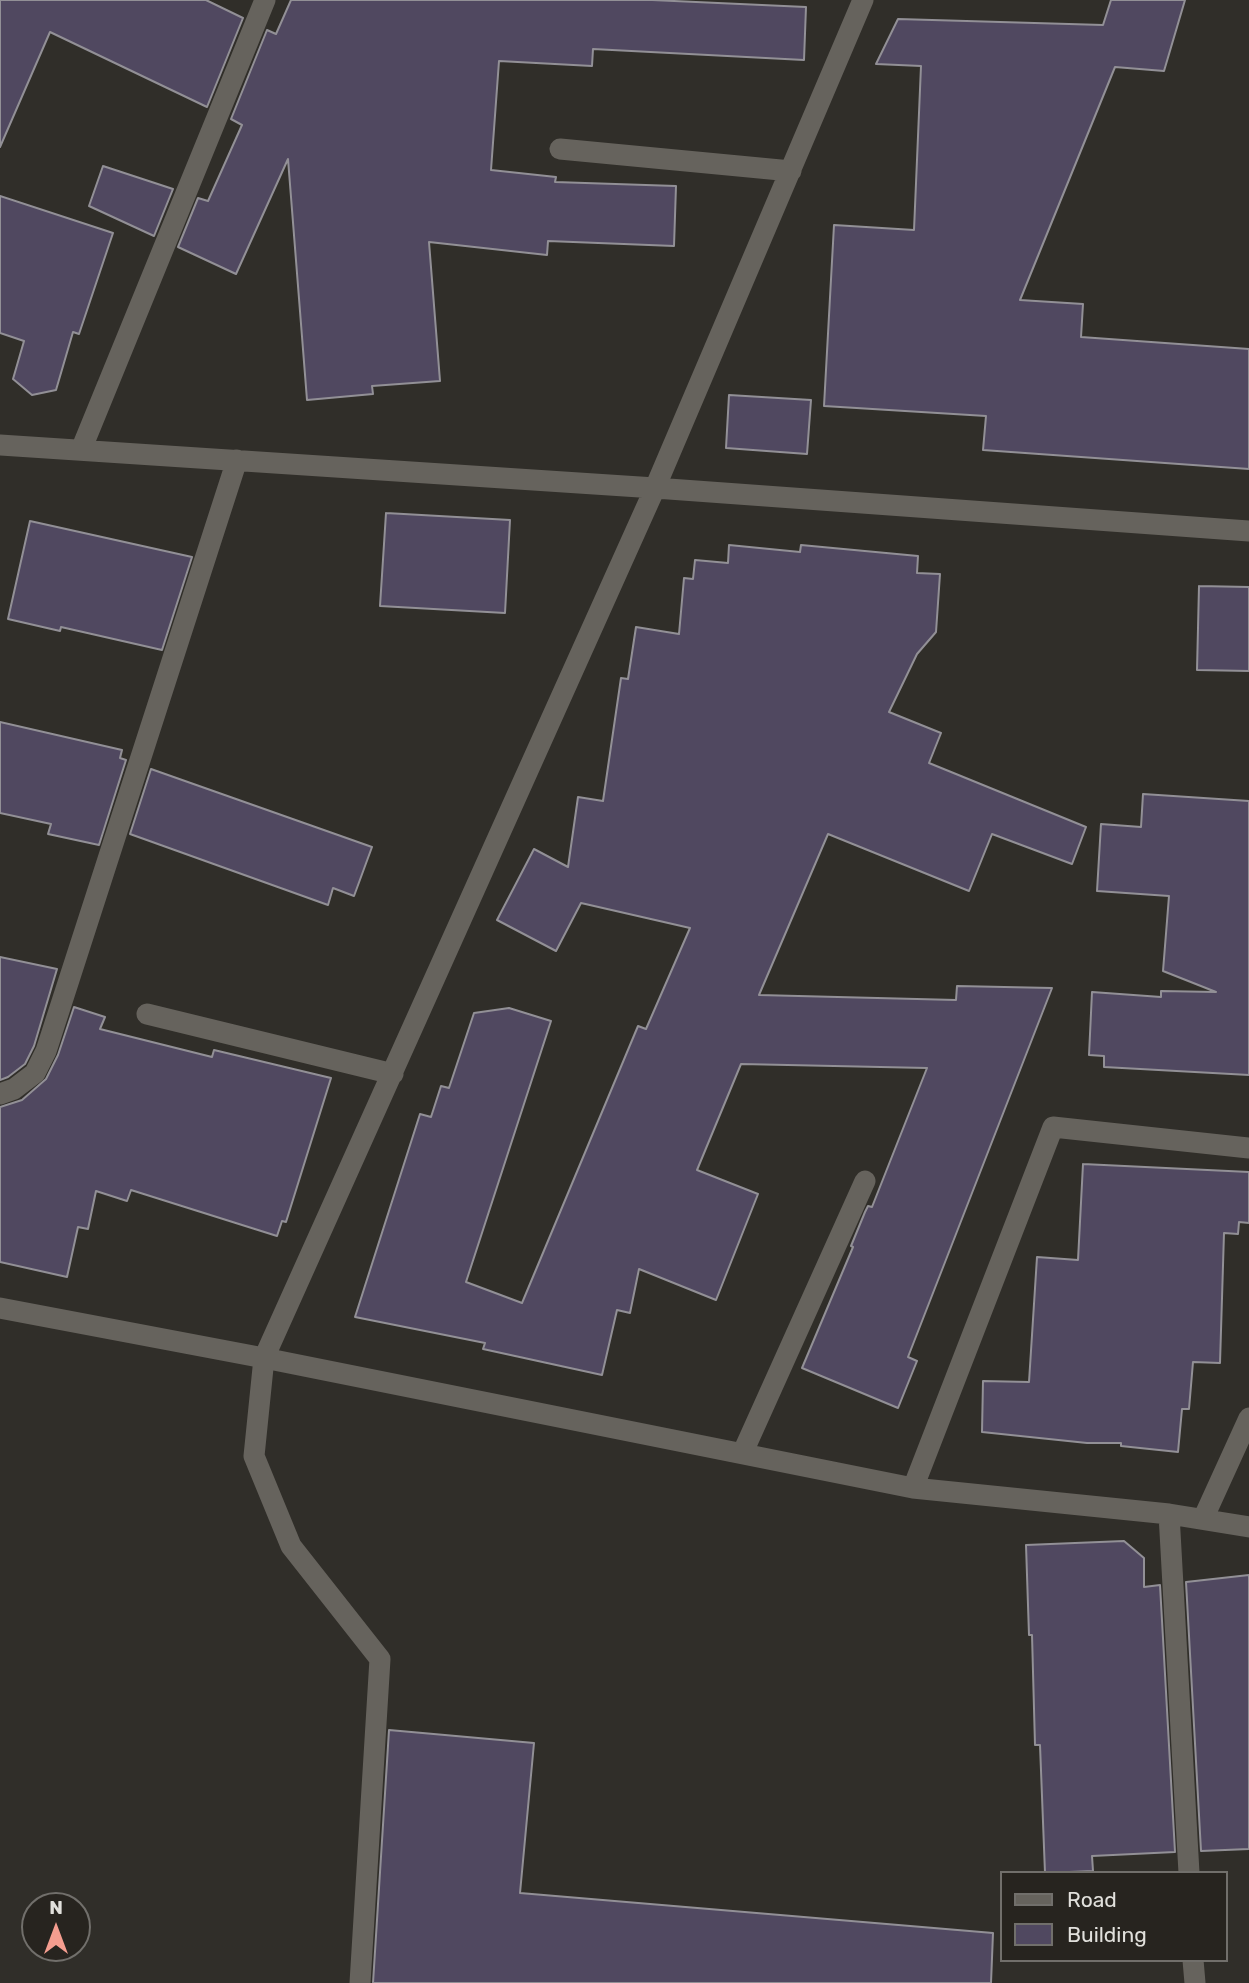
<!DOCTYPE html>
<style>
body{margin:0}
#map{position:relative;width:1249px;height:1983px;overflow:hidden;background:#302e29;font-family:Rubik,sans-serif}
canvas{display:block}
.legend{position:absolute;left:1000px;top:1871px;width:228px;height:91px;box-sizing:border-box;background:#27241f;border:2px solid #716f6b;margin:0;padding:9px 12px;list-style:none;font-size:21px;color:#e1e0dc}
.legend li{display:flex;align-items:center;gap:14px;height:35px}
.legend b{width:35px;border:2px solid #716f6b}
.north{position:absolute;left:21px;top:1892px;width:70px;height:70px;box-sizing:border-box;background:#27241f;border:2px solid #716f6b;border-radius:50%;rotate:0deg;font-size:19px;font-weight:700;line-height:28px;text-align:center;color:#e1e0dc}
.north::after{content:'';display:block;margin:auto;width:24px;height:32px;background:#f59d8f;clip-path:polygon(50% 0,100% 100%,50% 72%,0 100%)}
</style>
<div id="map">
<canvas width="1249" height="1983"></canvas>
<ul class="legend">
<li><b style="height:9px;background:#66635d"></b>Road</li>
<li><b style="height:19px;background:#504860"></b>Building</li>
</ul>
<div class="north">N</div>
</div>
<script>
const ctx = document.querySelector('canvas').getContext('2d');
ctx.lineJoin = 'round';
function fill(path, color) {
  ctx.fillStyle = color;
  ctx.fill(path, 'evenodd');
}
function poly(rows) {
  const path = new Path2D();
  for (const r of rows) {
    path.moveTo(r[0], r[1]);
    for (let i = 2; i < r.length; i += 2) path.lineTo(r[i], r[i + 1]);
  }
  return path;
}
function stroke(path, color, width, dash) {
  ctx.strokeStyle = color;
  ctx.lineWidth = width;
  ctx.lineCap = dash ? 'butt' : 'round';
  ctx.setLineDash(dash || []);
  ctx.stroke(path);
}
const building = poly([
 [0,0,206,0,243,18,207,107,50,32,0,147,0,0],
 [291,0,652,0,806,7,804,60,593,49,592,66,499,61,491,170,556,177,555,182,676,186,674,246,548,241,547,255,429,242,440,381,372,386,373,394,307,400,288,159,236,274,178,247,198,198,208,201,242,125,231,119,267,30,276,34,291,0],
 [1111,0,1185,0,1164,71,1115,67,1020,300,1083,304,1081,337,1249,349,1249,469,983,450,986,416,824,406,834,225,914,230,921,66,876,64,898,19,1103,25,1111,0],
 [103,166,173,189,154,236,89,206,103,166],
 [0,196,113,233,79,334,73,332,56,390,32,395,13,379,24,341,0,333,0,196],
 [729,395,811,400,807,454,726,448,729,395],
 [386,513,510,520,505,613,380,606,386,513],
 [30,521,192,557,162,650,61,627,60,631,8,619,30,521],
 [729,545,800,552,801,545,918,556,917,573,940,574,936,632,917,654,889,712,941,733,929,763,1086,827,1072,864,992,834,969,891,828,834,759,995,956,1000,957,986,1052,988,908,1357,917,1361,898,1408,802,1368,853,1247,851,1246,865,1212,868,1206,872,1207,927,1068,741,1064,697,1170,758,1194,716,1300,639,1269,630,1313,617,1310,602,1375,483,1349,485,1343,355,1317,420,1114,431,1117,441,1086,449,1088,474,1013,509,1008,551,1021,466,1282,522,1303,638,1026,646,1029,690,928,581,903,556,951,497,920,534,849,568,867,578,797,603,801,621,678,628,679,636,627,679,634,684,578,693,579,695,560,728,563,729,545],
 [1199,586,1249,587,1249,671,1197,670,1199,586],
 [0,722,122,750,120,758,126,760,99,845,48,834,51,824,0,813,0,722],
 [151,769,372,847,354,896,333,888,328,905,130,834,151,769],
 [1143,794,1249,801,1249,1075,1104,1067,1104,1056,1089,1055,1092,992,1161,997,1161,991,1216,992,1163,971,1169,896,1097,891,1101,824,1141,827,1143,794],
 [0,957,57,969,34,1046,25,1064,8,1077,0,1080,0,957],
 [74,1007,105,1017,100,1029,212,1057,214,1050,331,1078,286,1222,282,1221,277,1236,131,1190,127,1201,96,1191,88,1229,78,1227,67,1277,0,1262,0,1107,22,1100,46,1079,58,1055,74,1007],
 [1083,1164,1249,1172,1249,1223,1239,1222,1238,1234,1224,1233,1220,1363,1193,1362,1189,1409,1182,1409,1178,1452,1121,1446,1121,1443,1087,1443,982,1432,983,1381,1029,1382,1037,1257,1078,1260,1083,1164],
 [1124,1541,1144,1558,1144,1587,1160,1585,1175,1852,1092,1856,1093,1871,1045,1873,1040,1745,1035,1745,1032,1635,1029,1635,1026,1545,1124,1541],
 [1249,1575,1249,1849,1201,1851,1186,1582,1249,1575],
 [389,1730,534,1743,520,1893,993,1933,991,1983,373,1983,389,1730]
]);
fill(building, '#504860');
stroke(building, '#929096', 2);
stroke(poly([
 [560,149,791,171],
 [0,445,655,488,1249,531],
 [81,450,265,0],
 [147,1014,393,1074],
 [0,1094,14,1089,35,1073,46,1051,237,460],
 [0,1308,264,1358,913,1488,1169,1514,1249,1527],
 [743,1452,865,1181],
 [913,1488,1053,1127,1249,1148],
 [1169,1514,1189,1873],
 [1203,1519,1249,1418],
 [1193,1960,1195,1983],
 [360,1983,380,1659,291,1546,254,1456,264,1358,655,488,863,0]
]), '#66635d', 21);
</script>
